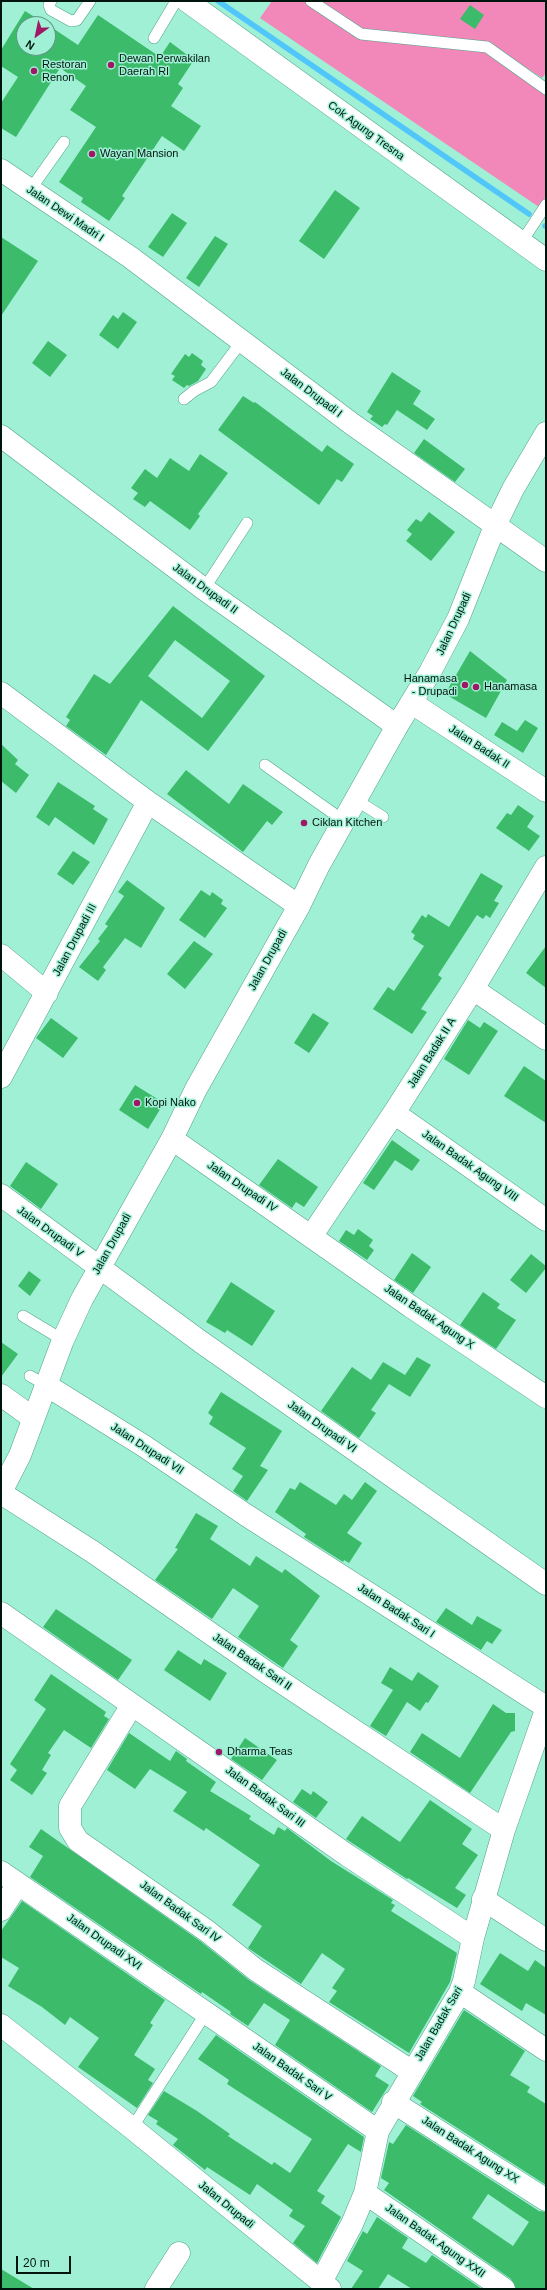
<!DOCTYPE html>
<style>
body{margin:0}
#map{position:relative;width:547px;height:2290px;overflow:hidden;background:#9ff0d5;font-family:Helvetica,sans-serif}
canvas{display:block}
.frame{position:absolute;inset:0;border:2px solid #00150e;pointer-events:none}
.north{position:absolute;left:16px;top:16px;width:40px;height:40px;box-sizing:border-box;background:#9ff0d5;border:1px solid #5f9885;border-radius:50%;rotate:213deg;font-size:11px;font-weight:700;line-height:16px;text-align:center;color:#00150e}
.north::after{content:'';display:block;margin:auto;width:14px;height:18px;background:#9f1866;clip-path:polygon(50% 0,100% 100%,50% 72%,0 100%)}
.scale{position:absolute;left:16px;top:2256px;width:55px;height:18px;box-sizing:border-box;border:2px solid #00150e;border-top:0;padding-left:5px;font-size:12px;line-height:14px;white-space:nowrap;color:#00150e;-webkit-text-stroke:3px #9ff0d5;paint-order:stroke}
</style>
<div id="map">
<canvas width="547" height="2290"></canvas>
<div class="frame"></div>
<div class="north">N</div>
<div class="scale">20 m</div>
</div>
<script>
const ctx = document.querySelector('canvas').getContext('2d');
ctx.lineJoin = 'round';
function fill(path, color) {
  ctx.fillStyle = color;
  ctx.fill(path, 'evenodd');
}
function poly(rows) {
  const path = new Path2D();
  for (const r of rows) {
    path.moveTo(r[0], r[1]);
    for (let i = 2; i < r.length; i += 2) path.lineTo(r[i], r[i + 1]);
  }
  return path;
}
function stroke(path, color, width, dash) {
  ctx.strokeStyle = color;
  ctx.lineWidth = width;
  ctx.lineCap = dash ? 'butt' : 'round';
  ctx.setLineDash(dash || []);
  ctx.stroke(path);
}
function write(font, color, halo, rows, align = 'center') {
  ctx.font = font + ' Helvetica,sans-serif';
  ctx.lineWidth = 3;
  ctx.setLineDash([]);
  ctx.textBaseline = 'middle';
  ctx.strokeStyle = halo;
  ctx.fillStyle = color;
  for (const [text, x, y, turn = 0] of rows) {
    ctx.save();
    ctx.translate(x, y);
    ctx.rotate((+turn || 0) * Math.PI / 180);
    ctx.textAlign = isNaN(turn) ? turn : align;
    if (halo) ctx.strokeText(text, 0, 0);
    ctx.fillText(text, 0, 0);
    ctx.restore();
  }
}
fill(poly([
 [272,1,308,1,360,36,487,52,546,92,546,197,539,207,260,18],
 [316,1,546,1,546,73,542,78,490,44,362,32]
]), '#f287b9');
stroke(poly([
 [218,1,529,214],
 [545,226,546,226]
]), '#51c6fb', 5.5);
fill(poly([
 [470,5,484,15,475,29,460,19],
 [25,11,46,24,24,24,24,48,48,48,48,25,78,45,98,15,160,57,170,42,194,60,178,84,183,88,171,106,201,126,184,151,162,136,122,196,125,198,109,221,81,202,83,198,59,182,96,127,70,110,86,86,60,68,16,137,1,128,1,103,18,77,1,66,1,50],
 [335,190,360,208,324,259,299,241],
 [172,213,187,223,163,257,148,247],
 [215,236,228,244,199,287,186,278],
 [1,237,38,261,1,316],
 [123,312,137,322,118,349,99,335,113,315,118,319],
 [48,341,67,355,50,377,32,363],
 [192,353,203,361,201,365,206,369,198,381,189,386,187,385,184,388,172,380,175,376,171,374,185,354,189,357],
 [392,372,421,391,413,404,435,419,427,430,397,410,387,425,385,424,382,427,370,419,373,416,367,412],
 [243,396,254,403,255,402,322,452,327,445,354,464,342,482,337,479,319,505,218,430],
 [424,439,465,469,455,482,414,453],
 [200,454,228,473,198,514,200,516,190,530,150,501,145,507,133,499,138,493,131,488,145,469,157,478,170,458,189,471],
 [429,512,455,532,431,561,406,541,412,534,407,530,416,519,421,522],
 [173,606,265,676,208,751,141,700,106,755,66,726,70,720,66,717,94,674,110,684],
 [175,640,230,681,202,718,148,676],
 [470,651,507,680,486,718,445,694],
 [525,720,538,728,523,753,494,735,502,722,517,731],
 [1,744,18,760,15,764,29,775,16,793,1,781],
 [186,770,229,804,243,784,283,812,272,825,267,821,243,852,167,794],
 [58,782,95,806,93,809,108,819,94,845,55,817,49,826,36,817],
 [518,805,534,816,527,827,540,836,529,851,496,828,507,813,511,815],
 [73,851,90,862,73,885,57,874],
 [481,873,503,886,494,901,499,903,490,918,486,915,483,919,477,915,438,975,442,978,421,1009,427,1012,412,1034,373,1009,388,987,394,991,424,946,413,939,415,935,411,932,422,915,426,918,428,914,449,927],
 [127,880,165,908,141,948,125,938,103,967,106,970,98,981,79,967,100,941,98,939,108,926,105,924,124,896,118,892],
 [201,890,210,896,212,892,223,900,221,904,227,908,205,938,179,920],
 [194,941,213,954,185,989,167,974],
 [546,946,546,988,526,973],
 [313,1013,329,1023,309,1053,294,1043],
 [51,1018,78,1038,63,1058,36,1038],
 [468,1020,480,1028,484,1022,498,1031,469,1075,444,1059],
 [524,1066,546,1081,546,1123,504,1096],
 [135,1085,164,1103,148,1129,119,1110],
 [392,1140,420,1160,412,1171,395,1160,374,1190,363,1183],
 [278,1159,318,1187,304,1207,296,1202,292,1208,259,1185],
 [26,1162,58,1184,41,1209,10,1186],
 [358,1229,373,1240,369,1246,374,1250,367,1260,339,1241,346,1230,354,1235],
 [412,1253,431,1267,413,1293,394,1280],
 [531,1254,546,1266,546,1268,526,1293,510,1280],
 [29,1271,41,1280,30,1296,18,1286],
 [231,1282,275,1311,252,1346,227,1330,225,1333,206,1322],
 [483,1292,500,1304,497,1308,516,1320,496,1349,460,1325],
 [1,1342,18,1354,1,1377],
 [417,1357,431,1365,410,1397,389,1384,371,1410,376,1413,359,1438,321,1411,352,1367,371,1380,383,1362,405,1375],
 [221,1392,282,1431,260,1466,268,1470,247,1501,233,1491,243,1476,232,1469,246,1448,209,1424,213,1417,208,1413],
 [300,1482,336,1505,344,1494,352,1500,365,1482,377,1491,347,1533,362,1543,349,1563,344,1560,343,1562,304,1537,306,1534,275,1512,290,1488,295,1490],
 [196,1513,218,1526,210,1539,250,1566,256,1556,282,1573,285,1569,320,1596,290,1640,298,1646,283,1668,238,1637,259,1606,233,1588,212,1619,155,1580,178,1549,175,1548],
 [446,1608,472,1625,477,1616,502,1630,492,1644,487,1641,481,1650,436,1622],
 [56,1609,132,1660,118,1680,43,1627],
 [178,1650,201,1665,204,1659,227,1673,210,1701,164,1670],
 [390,1667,412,1681,418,1672,439,1686,428,1703,426,1702,420,1711,407,1702,386,1736,370,1726,393,1690,381,1683],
 [51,1674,106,1712,104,1716,109,1719,91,1748,64,1730,48,1753,51,1755,42,1770,47,1773,32,1795,10,1780,17,1770,10,1764,46,1709,34,1700],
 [493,1704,506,1713,515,1713,515,1731,511,1732,470,1793,410,1752,422,1733,460,1758],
 [129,1733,170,1761,176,1751,187,1759,186,1761,216,1782,210,1791,251,1816,249,1819,274,1835,278,1827,285,1831,287,1828,331,1861,393,1900,391,1903,395,1905,391,1911,457,1953,450,1982,409,2053,329,2002,337,1991,332,1988,345,1969,322,1953,301,1984,248,1948,262,1926,232,1905,260,1865,206,1828,204,1831,173,1811,187,1792,150,1769,135,1789,107,1770],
 [245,1738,277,1760,262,1780,231,1759],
 [302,1789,311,1795,313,1791,328,1802,316,1818,293,1802],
 [430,1800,472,1829,462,1844,478,1855,455,1888,466,1895,457,1908,408,1878,407,1879,346,1839,362,1816,400,1842],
 [41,1829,200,1941,249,1980,381,2066,375,2076,389,2085,372,2112,275,2045,290,2020,264,2003,248,2026,230,2014,231,2012,202,1992,201,1994,30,1877,43,1856,29,1847],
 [22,1901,165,2000,150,2023,153,2025,134,2055,155,2069,148,2080,153,2083,137,2108,78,2067,99,2038,70,2017,65,2025,42,2007,8,1986,19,1968,1,1957,1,1931],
 [500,1953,528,1971,535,1960,546,1968,546,2015,526,2003,522,2011,480,1984],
 [464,2010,525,2051,510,2075,530,2087,527,2092,546,2104,546,2185,420,2104,422,2102,413,2096],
 [216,2035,364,2137,361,2152,348,2144,317,2191,325,2196,321,2203,341,2217,317,2263,293,2243,305,2226,289,2216,293,2210,257,2184,250,2195,207,2167,205,2170,173,2145,178,2139,156,2124,158,2121,148,2115,164,2091,197,2111,230,2134,228,2136,272,2165,274,2162,290,2173,312,2139,227,2084,229,2080,198,2059],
 [406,2125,539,2211,546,2212,546,2289,516,2289,511,2279,384,2190,389,2183,381,2178,389,2142,393,2144],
 [488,2194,529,2222,513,2246,472,2218],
 [377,2217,408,2238,402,2248,426,2263,432,2255,482,2289,412,2289,388,2274,378,2289,351,2289,363,2271,347,2261,363,2231,367,2234],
 [1,2269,34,2289,1,2289]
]), '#3cbb6a');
const lane = poly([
 [51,1,49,5,51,10,71,21,77,20,90,1],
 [311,1,361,34,487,47,546,89],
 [154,38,176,1],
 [30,190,64,142],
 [521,243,546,205],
 [184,399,194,391,211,382,242,341],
 [204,589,247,523],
 [265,765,344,821],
 [356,800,383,817],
 [23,1316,63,1340],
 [30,1376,46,1385],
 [132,2128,206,2013]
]);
const street = poly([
 [1,170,130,257,352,424,546,561],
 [1,436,204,589,397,726],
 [1,693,148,802,299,906],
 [412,703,546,791],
 [1,955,47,993],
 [473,989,546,1039],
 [1,1077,148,802],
 [394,1113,546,1220],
 [172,1139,410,1306,546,1397],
 [1,1195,201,1342,546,1584],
 [312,1235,394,1113,473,989,546,867],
 [46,1385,144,1446,246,1515,546,1707],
 [1,1395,33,1418],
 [1,1493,93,1552,266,1672,504,1830],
 [1,1613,347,1855,473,1938],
 [132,1705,70,1806,70,1828,78,1841,207,1931,256,1970,411,2071],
 [1,1872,378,2131],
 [483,1899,546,1940],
 [1,1910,18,1884],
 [460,1992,546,2050],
 [1,2025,132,2128,330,2289],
 [393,2102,546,2200],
 [365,2193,504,2289],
 [321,2282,352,2224,365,2193,378,2131,460,1992,464,1981,473,1938,504,1830,546,1710],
 [156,2289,179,2253]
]);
const secondary = poly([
 [187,1,546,260],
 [1,1492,20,1455,63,1340,82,1299,172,1139,196,1089,299,906,319,865,397,726,430,672,458,619,495,526,513,489,546,433]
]);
stroke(lane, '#51a28a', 12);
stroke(street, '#51a28a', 23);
stroke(secondary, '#51a28a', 23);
stroke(lane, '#fff', 11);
stroke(street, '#fff', 22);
stroke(secondary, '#fff', 22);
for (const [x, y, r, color] of [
 [111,65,4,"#9f1866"],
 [34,71,4,"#9f1866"],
 [92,154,4,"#9f1866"],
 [465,685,4,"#9f1866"],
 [476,687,4,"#9f1866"],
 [304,823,4,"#9f1866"],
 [137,1103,4,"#9f1866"],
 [219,1752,4,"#9f1866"]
]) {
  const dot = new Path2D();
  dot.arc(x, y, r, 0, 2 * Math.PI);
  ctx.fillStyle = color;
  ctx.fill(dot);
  stroke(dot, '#9ff0d5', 1.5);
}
write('11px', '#00150e', '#9ff0d5', [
 ["Dewan Perwakilan",119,59],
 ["Daerah RI",119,72],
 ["Restoran",42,65],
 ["Renon",42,78],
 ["Wayan Mansion",100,154],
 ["Hanamasa",457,679,"right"],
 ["- Drupadi",457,692,"right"],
 ["Hanamasa",484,687],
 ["Ciklan Kitchen",312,823],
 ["Kopi Nako",145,1103],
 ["Dharma Teas",227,1752]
], 'left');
write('11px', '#00150e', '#9ff0d5', [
 ["Cok Agung Tresna",366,131,36],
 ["Jalan Dewi Madri I",65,214,34],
 ["Jalan Drupadi I",311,393,37],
 ["Jalan Drupadi II",205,589,36],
 ["Jalan Drupadi",454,624,-65],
 ["Jalan Badak II",479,747,33],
 ["Jalan Drupadi III",75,940,-62],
 ["Jalan Drupadi",268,960,-61],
 ["Jalan Badak II A",432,1053,-58],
 ["Jalan Badak Agung VIII",470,1166,35],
 ["Jalan Drupadi IV",242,1187,34],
 ["Jalan Drupadi V",50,1232,36],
 ["Jalan Drupadi",112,1244,-61],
 ["Jalan Badak Agung X",429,1317,34],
 ["Jalan Drupadi VI",322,1427,35],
 ["Jalan Drupadi VII",147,1449,33],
 ["Jalan Badak Sari I",396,1611,33],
 ["Jalan Badak Sari II",252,1662,34],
 ["Jalan Badak Sari III",265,1797,36],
 ["Jalan Badak Sari IV",180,1912,36],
 ["Jalan Drupadi XVI",104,1942,35],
 ["Jalan Badak Sari",439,2024,-60],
 ["Jalan Badak Sari V",292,2072,35],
 ["Jalan Badak Agung XX",470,2150,33],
 ["Jalan Drupadi",226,2205,39],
 ["Jalan Badak Agung XXII",435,2241,35]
]);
</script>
